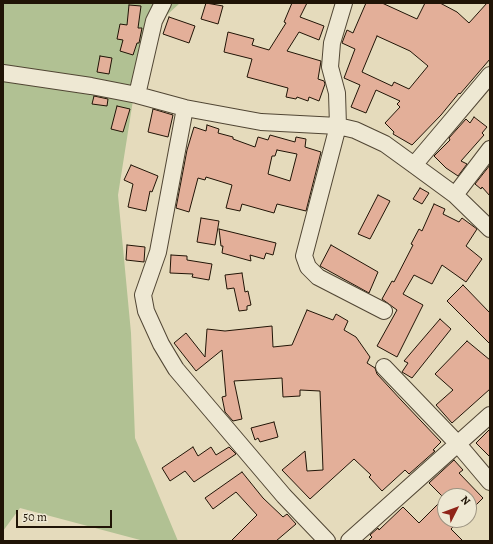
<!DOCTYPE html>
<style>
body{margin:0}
#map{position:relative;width:493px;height:544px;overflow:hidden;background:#e5dbbc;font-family:Alegreya,serif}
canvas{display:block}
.frame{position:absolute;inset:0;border:4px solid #201406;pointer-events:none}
.north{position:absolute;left:437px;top:488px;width:40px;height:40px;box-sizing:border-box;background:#eee8d3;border:1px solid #9c9381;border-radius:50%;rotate:48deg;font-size:11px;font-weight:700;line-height:16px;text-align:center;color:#201406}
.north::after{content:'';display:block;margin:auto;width:14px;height:18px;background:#8f2418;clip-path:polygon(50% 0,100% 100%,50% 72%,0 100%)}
.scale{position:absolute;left:16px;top:510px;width:96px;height:18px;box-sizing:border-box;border:2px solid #201406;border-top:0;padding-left:5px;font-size:12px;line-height:14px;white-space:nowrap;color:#201406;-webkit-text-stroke:3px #eee8d3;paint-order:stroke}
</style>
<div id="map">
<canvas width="493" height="544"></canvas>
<div class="frame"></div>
<div class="north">N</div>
<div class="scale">50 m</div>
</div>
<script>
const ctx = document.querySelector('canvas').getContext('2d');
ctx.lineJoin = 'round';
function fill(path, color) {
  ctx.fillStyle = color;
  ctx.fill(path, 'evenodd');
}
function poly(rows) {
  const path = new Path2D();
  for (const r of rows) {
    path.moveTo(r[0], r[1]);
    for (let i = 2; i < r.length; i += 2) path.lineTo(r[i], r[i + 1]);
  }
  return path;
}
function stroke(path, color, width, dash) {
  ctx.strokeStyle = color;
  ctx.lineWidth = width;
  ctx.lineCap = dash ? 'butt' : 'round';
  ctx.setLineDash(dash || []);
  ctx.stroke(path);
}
fill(poly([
 [3,3,180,3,143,37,118,195,131,333,135,438,178,541,144,541,20,508,3,531]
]), '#b1c193');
const building = poly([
 [206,3,223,6,218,24,201,19,206,3],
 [292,3,307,3,300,17,324,26,319,40,299,32,287,51,321,61,318,79,324,81,325,84,319,101,309,97,308,101,297,97,296,99,286,97,288,88,247,77,252,59,224,52,228,32,254,39,252,45,269,50,286,23,284,22,292,3],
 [366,3,382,3,417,19,425,3,440,3,457,12,469,23,487,3,490,3,490,59,460,94,459,93,441,115,412,145,393,134,394,132,385,123,400,107,397,104,400,101,376,90,366,113,351,107,360,85,344,78,355,49,342,43,347,30,353,33,366,3],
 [377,36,410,51,428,66,409,89,394,82,392,86,362,72,377,36],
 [129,5,141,6,138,28,142,28,139,43,137,43,133,55,120,51,123,40,117,39,120,24,127,25,129,5],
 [169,17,195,26,189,43,163,34,169,17],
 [100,56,112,58,109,74,97,72,100,56],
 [94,96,108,99,107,106,92,104,94,96],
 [117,106,130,109,123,132,111,129,117,106],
 [153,109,173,115,168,137,148,132,153,109],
 [474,117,487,127,482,133,484,135,461,161,467,164,458,176,446,168,434,156,450,140,449,138,466,119,470,123,474,117],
 [207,125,219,129,218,133,233,137,233,139,255,147,258,137,268,140,270,135,295,142,296,137,306,139,305,147,321,152,306,211,277,204,274,213,242,204,240,211,226,208,232,185,206,177,205,180,198,178,189,212,176,208,187,150,194,127,206,131,207,125],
 [277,150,297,154,290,181,268,174,272,156,275,156,277,150],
 [131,165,158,176,152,192,150,191,146,211,128,207,133,184,124,180,131,165],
 [490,165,490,196,482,187,481,189,475,184,490,165],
 [420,188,429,193,422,204,413,199,420,188],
 [378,195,390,201,370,239,358,234,378,195],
 [434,204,445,209,443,214,459,222,462,218,477,229,466,246,482,259,466,282,442,265,432,284,414,275,403,294,423,305,397,357,377,346,397,310,382,299,392,281,394,282,413,245,411,244,419,229,422,231,434,204],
 [201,218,219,221,215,245,197,242,201,218],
 [219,229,276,243,273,255,266,253,264,259,250,255,251,261,222,253,223,246,221,246,219,229],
 [127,245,145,247,144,262,126,260,127,245],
 [331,245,378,272,369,293,320,266,331,245],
 [171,255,187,256,187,260,212,264,209,280,192,277,193,274,170,273,171,255],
 [242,273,245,292,248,291,251,305,247,306,247,310,239,311,234,288,227,289,225,275,242,273],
 [463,285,490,313,490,344,447,301,463,285],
 [307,310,333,320,336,314,348,321,344,330,356,337,370,357,367,363,375,368,377,374,402,401,441,442,433,450,435,451,409,474,405,470,382,491,369,477,371,475,354,459,310,499,282,470,305,451,307,471,323,470,320,391,300,390,300,396,283,397,282,378,234,381,242,419,233,421,225,412,222,397,226,396,222,350,196,371,174,343,186,333,205,357,207,329,225,331,272,326,273,347,292,345,307,310],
 [440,319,451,329,412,378,402,372,408,363,404,361,440,319],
 [467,341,490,360,490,389,452,423,436,405,453,390,435,374,467,341],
 [274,422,278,437,260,442,258,438,255,440,251,428,274,422],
 [490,429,490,457,476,443,490,429],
 [193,447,198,456,211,447,216,455,229,447,236,454,194,482,185,471,170,481,162,468,193,447],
 [454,460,463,470,459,473,483,498,469,512,469,496,442,496,429,483,454,460],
 [242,472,263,498,283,517,287,514,296,524,276,541,231,541,257,515,236,492,213,509,205,498,242,472],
 [445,497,445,520,460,520,451,529,463,541,368,541,372,537,370,535,378,528,379,530,403,507,419,523,445,497]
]);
fill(building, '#e3af99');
stroke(building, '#201406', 1);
const minor = poly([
 [344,3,332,43,330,67,337,93,338,126,304,256,308,267,318,277,384,311],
 [3,73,91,86,137,95,185,108,261,122,338,126,355,130,385,144,414,165,455,195,490,229],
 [137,95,154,21,163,3],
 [185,108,158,252,143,295,146,311,161,344,176,369,284,496,327,541],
 [414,165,490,75],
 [455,195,490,149],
 [384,367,457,443,490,482],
 [349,541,490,415]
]);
stroke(minor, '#514634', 18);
stroke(minor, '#eee8d3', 16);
</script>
